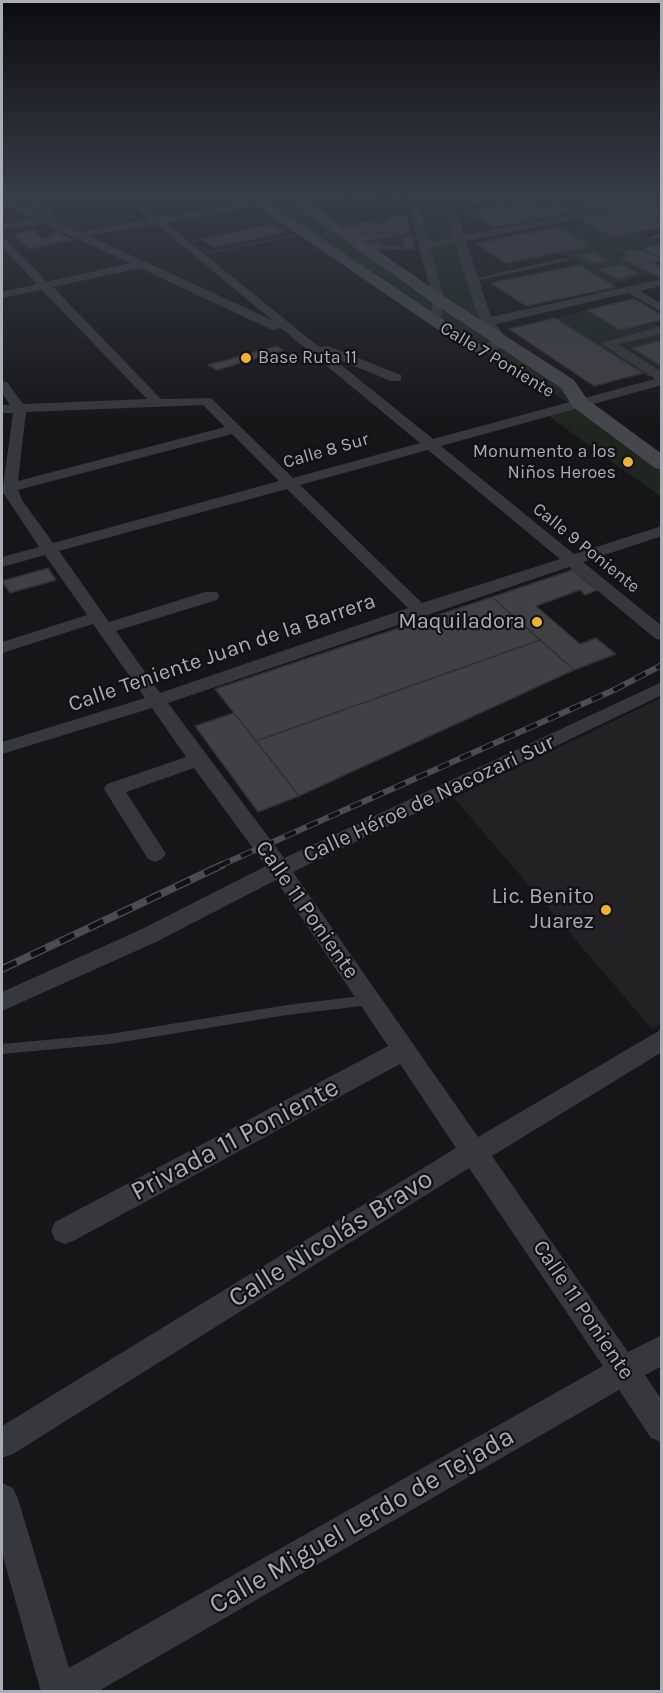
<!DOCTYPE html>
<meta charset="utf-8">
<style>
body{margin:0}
#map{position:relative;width:663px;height:1693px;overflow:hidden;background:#161618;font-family:Karla,sans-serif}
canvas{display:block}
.frame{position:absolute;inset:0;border:3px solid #a8adb8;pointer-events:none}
</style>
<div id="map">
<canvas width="663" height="1693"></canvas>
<div class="frame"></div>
</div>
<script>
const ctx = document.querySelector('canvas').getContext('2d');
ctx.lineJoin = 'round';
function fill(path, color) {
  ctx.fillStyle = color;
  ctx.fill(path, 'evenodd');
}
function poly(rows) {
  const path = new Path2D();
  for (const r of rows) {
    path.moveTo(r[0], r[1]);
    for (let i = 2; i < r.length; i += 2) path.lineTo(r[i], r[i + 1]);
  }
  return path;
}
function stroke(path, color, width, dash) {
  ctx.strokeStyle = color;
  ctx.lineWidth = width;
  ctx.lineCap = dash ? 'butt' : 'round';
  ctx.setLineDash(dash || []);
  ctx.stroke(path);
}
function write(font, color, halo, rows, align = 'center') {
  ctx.font = font + ' Karla,sans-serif';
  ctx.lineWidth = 4.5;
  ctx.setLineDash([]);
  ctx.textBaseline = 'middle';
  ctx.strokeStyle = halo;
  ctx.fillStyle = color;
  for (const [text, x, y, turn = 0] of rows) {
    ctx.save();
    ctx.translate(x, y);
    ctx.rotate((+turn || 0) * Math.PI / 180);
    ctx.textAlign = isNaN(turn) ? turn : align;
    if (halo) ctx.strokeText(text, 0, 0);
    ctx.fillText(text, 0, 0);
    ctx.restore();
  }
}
fill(poly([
 [412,232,415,250,374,250,362,242],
 [661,698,662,1023,652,1029,454,798]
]), '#222225');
fill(poly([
 [245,193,377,193,304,206,577,398,569,403,508,364,477,349],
 [411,193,444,193,482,321,442,297],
 [511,193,567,193,572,195,568,197,589,209,574,212,559,203,537,207],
 [586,222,613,237,638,232,660,244,615,254,651,275,611,284,559,253,590,246,558,227],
 [587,310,620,330,652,322,661,328,661,340,632,348,661,367,661,374,647,377,555,318],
 [578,405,661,466,661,497,547,415]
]), '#1e261f');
const building = poly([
 [176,193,192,193,200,198,186,201,176,193],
 [381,193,402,193,359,201,354,198,381,193],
 [587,193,646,193,656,198,592,210,567,197,587,193],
 [242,197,249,202,230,206,223,201,242,197],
 [524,200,537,207,559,203,574,212,493,227,466,211,524,200],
 [662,202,662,227,613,237,580,218,662,202],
 [406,215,410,232,394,235,384,231,354,236,341,227,372,221,376,224,388,222,384,219,406,215],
 [282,222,300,234,208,253,192,241,202,239,214,247,284,233,272,224,282,222],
 [282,222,300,234,208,253,192,241,282,222],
 [558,227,591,246,506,263,475,243,558,227],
 [33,230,43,239,55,236,52,234,57,232,74,240,28,249,15,234,33,230],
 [374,232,389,232,394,236,362,242,354,236,374,232],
 [402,237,413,237,415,248,404,249,402,237],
 [372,243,382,243,382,247,400,245,401,249,372,249,372,243],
 [662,244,662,256,658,256,643,248,662,244],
 [637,250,648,252,662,260,635,266,620,257,628,255,621,252,637,250],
 [594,252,610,261,593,264,578,255,594,252],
 [652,262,662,268,662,278,635,266,652,262],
 [620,264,639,274,617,279,598,269,620,264],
 [580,265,616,287,526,306,491,283,580,265],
 [634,299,662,315,662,320,620,330,587,310,634,299],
 [555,318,643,373,594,386,509,329,555,318],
 [662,340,662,367,632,348,662,340],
 [277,346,283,350,217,370,208,365,277,346],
 [48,568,56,580,10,593,2,581,48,568],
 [572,570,597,590,585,595,580,590,536,606,580,644,596,638,616,654,574,670,492,597,572,570],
 [492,597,540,640,256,741,215,689,492,597],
 [540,640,574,670,299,796,256,741,540,640],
 [234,713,256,741,299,796,258,812,195,726,234,713]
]);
fill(building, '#404145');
stroke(building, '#303034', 1.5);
fill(poly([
 [512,194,514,197,449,209,446,207,512,194],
 [662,233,662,237,652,239,649,237,662,233],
 [565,258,568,260,567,261,471,282,468,280,565,258],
 [370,995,374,997,376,1000,374,1003,370,1005,287,1015,110,1044,2,1054,2,1044,110,1034,287,1005,370,995]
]), '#37383d');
fill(poly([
 [21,193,32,193,56,215,57,217,53,220,79,232,150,219,119,193,130,193,160,217,296,195,296,199,292,200,166,223,319,347,328,346,401,375,401,381,391,381,330,356,433,439,655,379,601,343,662,326,662,334,618,344,662,372,662,385,441,446,574,554,662,526,662,536,583,562,662,626,662,640,656,639,569,567,168,703,284,858,662,682,662,695,293,872,478,1137,662,1029,662,1052,492,1156,628,1352,662,1335,662,1366,645,1375,662,1400,662,1442,651,1438,619,1390,97,1692,41,1692,2,1553,2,1483,13,1488,18,1499,69,1668,603,1366,469,1168,13,1454,2,1458,2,1426,456,1148,400,1064,75,1240,65,1244,55,1240,51,1231,55,1222,388,1046,276,880,156,942,2,1011,2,992,140,930,266,866,194,768,126,792,166,854,162,859,155,862,148,859,104,789,107,784,186,757,152,708,2,754,2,742,145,698,93,624,2,653,2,642,87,615,45,555,2,567,2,557,39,547,4,494,2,494,13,413,2,413,2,405,10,405,2,393,2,381,7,382,23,404,147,399,42,290,2,298,2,292,37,284,2,247,2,238,6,239,47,282,130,263,45,224,2,230,2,224,34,219,2,204,2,197,45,216,21,193],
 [156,224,272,320,89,236,156,224],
 [140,268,272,330,281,328,420,443,293,478,211,398,161,399,53,287,140,268],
 [203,405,225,427,18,481,26,412,203,405],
 [232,434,279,481,53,543,22,500,18,490,232,434],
 [428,450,560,559,422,603,300,485,428,450],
 [287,489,408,608,160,693,116,631,217,600,219,596,217,592,205,592,109,622,59,551,287,489],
 [405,193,415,193,429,242,453,237,440,193,450,193,464,235,662,197,662,203,466,241,491,317,662,279,662,286,640,291,662,304,662,312,628,293,496,324,508,342,506,345,493,352,474,352,474,346,495,341,477,314,455,243,430,248,445,300,439,326,429,323,433,300,405,193]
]), '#37383d');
fill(poly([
 [238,193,254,193,484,347,475,352,469,351,238,193],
 [278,193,294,193,445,297,574,380,587,399,662,454,662,470,655,468,573,407,561,388,433,303,278,193]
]), '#45474d');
const railFar1 = poly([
 [219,866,614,690,662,665]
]);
const rail = poly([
 [2,969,222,865]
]);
stroke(railFar1, '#4a4c52', 6);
stroke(rail, '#4a4c52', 8);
stroke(railFar1, '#111113', 4, [12]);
stroke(rail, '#111113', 5, [16]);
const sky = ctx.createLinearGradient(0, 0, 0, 430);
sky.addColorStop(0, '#0c0c0d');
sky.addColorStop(0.45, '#363c48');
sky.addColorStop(1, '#363c4800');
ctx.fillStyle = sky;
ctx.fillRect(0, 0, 663, 430);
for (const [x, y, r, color] of [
 [246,358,6,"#f2b134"],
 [628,462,6,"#f2b134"],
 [537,622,6,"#f2b134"],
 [606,910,6,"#f2b134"]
]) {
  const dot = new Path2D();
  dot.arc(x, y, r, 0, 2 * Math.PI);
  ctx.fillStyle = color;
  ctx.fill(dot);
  stroke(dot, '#111113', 2);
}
write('18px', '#a8adb8', '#111113', [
 ["Base Ruta 11",258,358],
 ["Monumento a los",616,452,"right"],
 ["Niños Heroes",616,473,"right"]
], 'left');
write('18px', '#a8adb8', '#111113', [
 ["Calle 7 Poniente",497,360,31],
 ["Calle 8 Sur",326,451,-16],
 ["Calle 9 Poniente",586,548,39]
]);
write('22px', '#a8adb8', '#111113', [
 ["Maquiladora",525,622],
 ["Lic. Benito",594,897],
 ["Juarez",594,922]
], 'right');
write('22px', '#a8adb8', '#111113', [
 ["Calle Teniente Juan de la Barrera",222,653,-19],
 ["Calle Héroe de Nacozari Sur",429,799,-25],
 ["Calle 11 Poniente",307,910,55],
 ["Calle 11 Poniente",583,1310,56]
]);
write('27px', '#a8adb8', '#111113', [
 ["Privada 11 Poniente",235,1140,-28],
 ["Calle Nicolás Bravo",331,1239,-32],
 ["Calle Miguel Lerdo de Tejada",362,1521,-30]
]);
</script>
